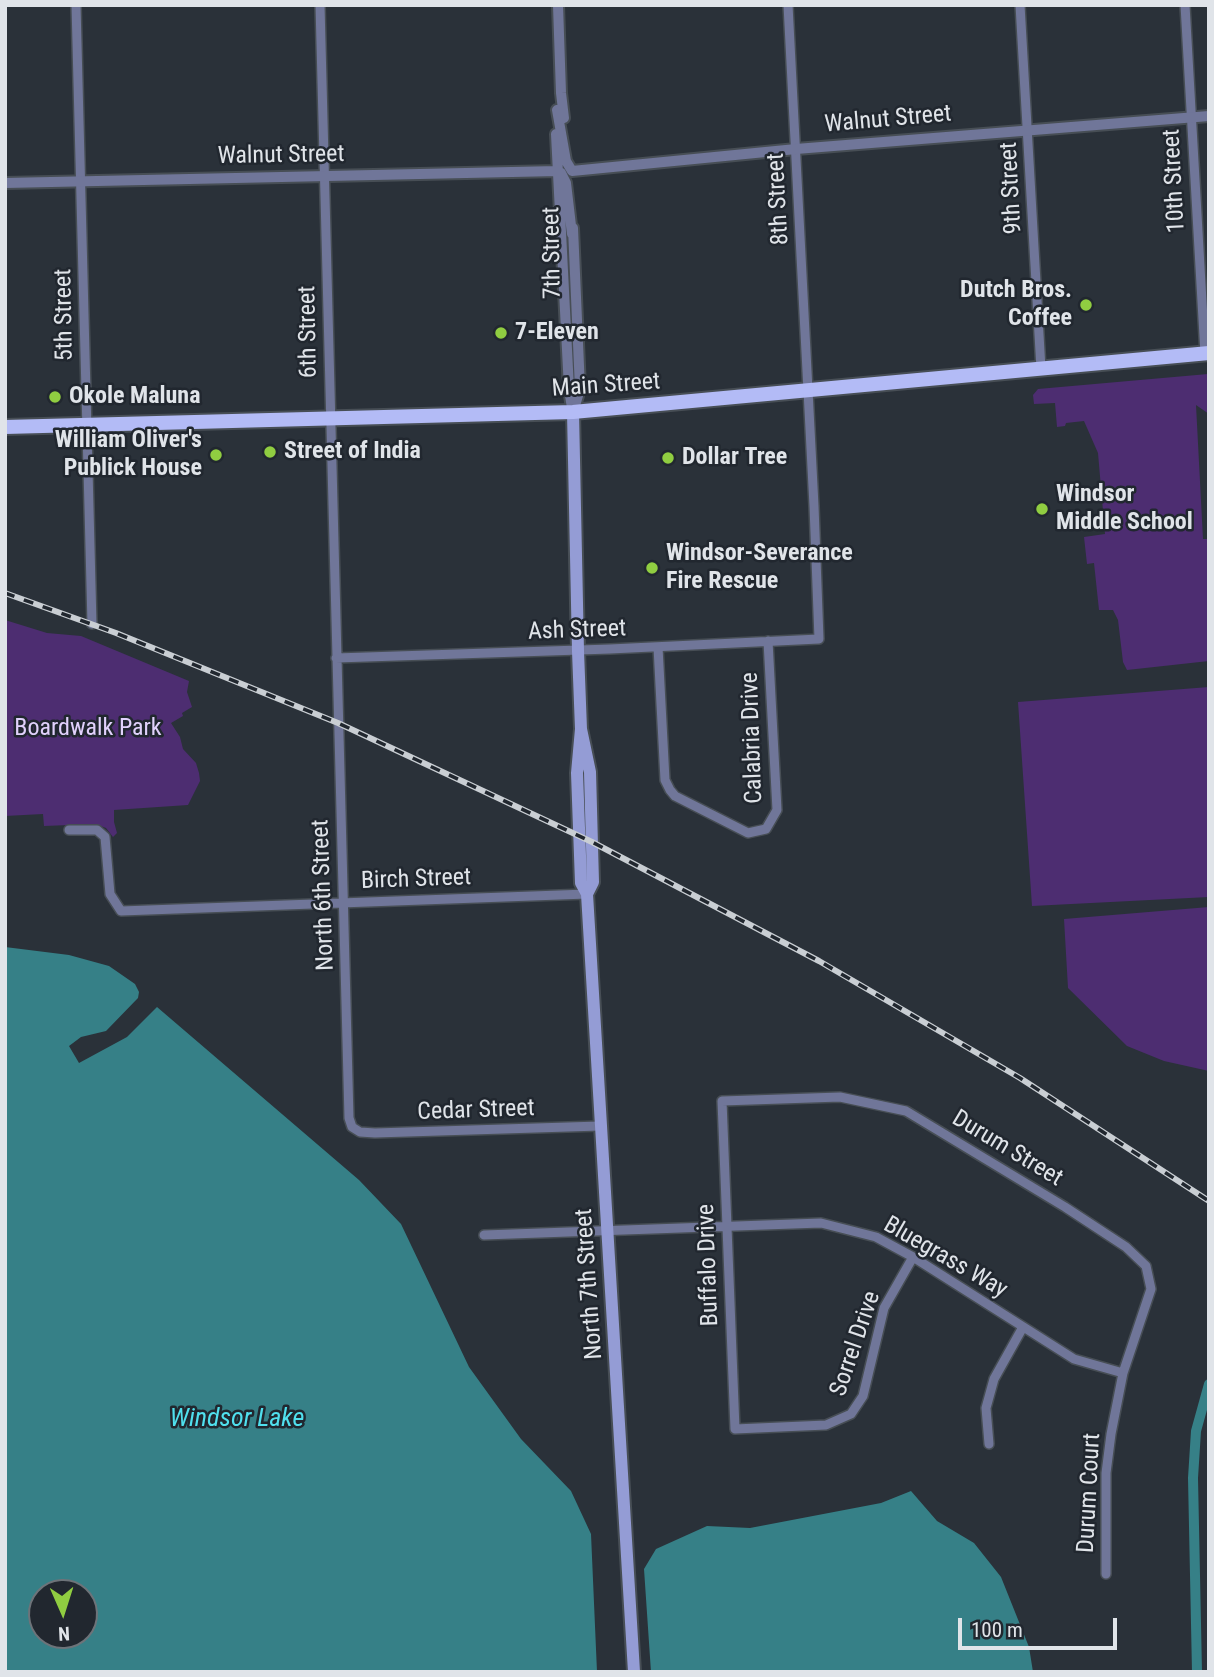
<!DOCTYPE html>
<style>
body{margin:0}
#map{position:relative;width:1214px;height:1677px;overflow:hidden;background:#2a3139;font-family:"Roboto Condensed",sans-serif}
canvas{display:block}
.frame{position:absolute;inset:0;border:7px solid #e0e4e9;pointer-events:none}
.north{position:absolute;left:28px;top:1579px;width:70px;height:70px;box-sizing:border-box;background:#21272f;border:2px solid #6d7379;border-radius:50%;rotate:177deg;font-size:19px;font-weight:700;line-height:28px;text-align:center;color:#e0e4e9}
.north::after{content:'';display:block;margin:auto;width:24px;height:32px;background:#90cd41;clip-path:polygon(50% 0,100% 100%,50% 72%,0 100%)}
.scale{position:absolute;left:958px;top:1618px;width:159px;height:32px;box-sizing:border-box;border:4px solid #e0e4e9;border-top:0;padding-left:9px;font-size:21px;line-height:24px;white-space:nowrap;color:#e0e4e9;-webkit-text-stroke:5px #21272f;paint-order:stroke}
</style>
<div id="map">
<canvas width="1214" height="1677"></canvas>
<div class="frame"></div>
<div class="north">N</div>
<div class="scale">100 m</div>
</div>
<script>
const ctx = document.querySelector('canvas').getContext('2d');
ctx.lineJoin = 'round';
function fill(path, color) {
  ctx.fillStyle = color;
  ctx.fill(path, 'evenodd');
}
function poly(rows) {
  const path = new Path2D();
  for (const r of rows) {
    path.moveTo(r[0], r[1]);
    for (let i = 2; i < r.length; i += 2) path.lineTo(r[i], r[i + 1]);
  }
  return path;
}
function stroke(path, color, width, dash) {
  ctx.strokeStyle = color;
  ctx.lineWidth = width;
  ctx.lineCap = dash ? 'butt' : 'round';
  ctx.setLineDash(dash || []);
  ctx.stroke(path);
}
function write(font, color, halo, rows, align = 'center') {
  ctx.font = font + ' "Roboto Condensed",sans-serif';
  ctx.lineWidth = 5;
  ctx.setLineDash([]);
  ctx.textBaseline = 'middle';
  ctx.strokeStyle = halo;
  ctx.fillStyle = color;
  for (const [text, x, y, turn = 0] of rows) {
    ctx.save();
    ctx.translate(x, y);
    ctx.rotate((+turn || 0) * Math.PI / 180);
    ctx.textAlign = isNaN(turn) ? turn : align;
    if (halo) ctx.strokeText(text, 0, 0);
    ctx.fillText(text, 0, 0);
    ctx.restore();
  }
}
fill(poly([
 [1208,374,1209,414,1196,405,1203,539,1209,539,1209,661,1127,670,1123,662,1118,620,1113,610,1099,610,1094,563,1087,564,1084,537,1105,534,1098,453,1084,421,1066,423,1065,426,1057,427,1055,403,1034,404,1033,395,1038,389],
 [5,620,47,633,81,636,189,681,187,692,192,707,182,713,183,716,171,723,180,737,183,749,196,763,199,773,200,781,188,805,114,810,114,822,117,833,113,837,106,828,95,824,44,826,43,814,5,816],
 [1209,687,1209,897,1032,906,1018,702],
 [1209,907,1209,1071,1164,1061,1127,1046,1068,988,1064,919]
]), '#4d2d71');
fill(poly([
 [5,947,69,955,109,966,135,984,139,992,138,998,106,1031,81,1037,69,1046,79,1063,127,1037,157,1007,359,1180,401,1224,469,1367,521,1439,571,1491,591,1534,597,1672,5,1672],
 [42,1593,84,1593,84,1635,42,1635],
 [911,1491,937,1521,974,1543,1001,1577,1029,1647,1033,1672,651,1672,644,1569,656,1549,707,1526,750,1528,881,1503]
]), '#368087');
stroke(poly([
 [1197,1672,1193,1478,1196,1431,1209,1384]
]), '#368087', 10);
const minor = poly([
 [76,5,92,624],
 [320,5,349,1118,352,1127,360,1132,375,1133,600,1126],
 [1020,5,1041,369],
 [1185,5,1205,354],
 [658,647,665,780,670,790,675,796,748,833,766,829,777,810,768,641],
 [336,658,610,649,819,639,814,506,788,5],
 [69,830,97,830,105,837,110,894,121,911,587,894],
 [484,1235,821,1223,876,1237,913,1257,1074,1359,1123,1373],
 [913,1257,884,1308,863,1396,851,1414,826,1425,735,1429,722,1101,840,1097,906,1111,1065,1207,1126,1247,1146,1266,1151,1289,1123,1373,1111,1434,1106,1473,1106,1574],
 [989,1444,986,1408,994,1379,1023,1327]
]);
const tertiary = poly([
 [558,5,561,93,564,118],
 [557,110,566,161,572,171,796,149,1209,116],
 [556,134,569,389,572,408],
 [5,183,558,171,561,173,566,183,572,234],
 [573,228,580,389,573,412]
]);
const secondary = poly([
 [573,412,578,651,581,729,590,772,593,882,587,894],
 [581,729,577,773,581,883,587,894,634,1672]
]);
const primary = poly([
 [5,427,573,412,1209,353]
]);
stroke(minor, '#474e55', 12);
stroke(tertiary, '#474e55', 14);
stroke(secondary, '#474e55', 16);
stroke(primary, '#474e55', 18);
stroke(minor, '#707699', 9);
stroke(tertiary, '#707699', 10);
stroke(secondary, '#949cd5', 12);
stroke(primary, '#b3bbf6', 14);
const rail = poly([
 [5,593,116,633,338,723,592,842,819,961,1020,1078,1209,1201]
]);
stroke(rail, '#c9ced3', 6);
stroke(rail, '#21272f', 3.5, [10]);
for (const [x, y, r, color] of [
 [1086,305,7,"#90cd41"],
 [501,333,7,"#90cd41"],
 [55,397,7,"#90cd41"],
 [270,452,7,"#90cd41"],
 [216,455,7,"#90cd41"],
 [668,458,7,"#90cd41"],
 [1042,509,7,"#90cd41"],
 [652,568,7,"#90cd41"]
]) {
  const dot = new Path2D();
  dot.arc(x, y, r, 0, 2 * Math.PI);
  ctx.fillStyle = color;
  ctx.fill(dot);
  stroke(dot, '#21272f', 2.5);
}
write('24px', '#e0e4e9', '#21272f', [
 ["Walnut Street",888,120,-5],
 ["Walnut Street",281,156,-1],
 ["10th Street",1175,181,-93],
 ["9th Street",1012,188,-93],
 ["8th Street",779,199,-93],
 ["7th Street",553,253,-91],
 ["5th Street",65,315,-91],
 ["6th Street",309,332,-91],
 ["Main Street",606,386,-4],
 ["Ash Street",577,631,-2],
 ["Calabria Drive",753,738,-92],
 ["Birch Street",416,880,-2],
 ["North 6th Street",324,895,-92],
 ["Cedar Street",476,1111,-2],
 ["Durum Street",1007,1149,31],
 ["Bluegrass Way",945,1258,30],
 ["Buffalo Drive",709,1265,-92],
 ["North 7th Street",590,1284,-94],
 ["Sorrel Drive",856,1344,-71],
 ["Durum Court",1090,1493,-87]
]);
write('bold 24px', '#e0e4e9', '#21272f', [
 ["Dutch Bros.",1072,291,"right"],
 ["Coffee",1072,319,"right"],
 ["7-Eleven",515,333],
 ["Okole Maluna",69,397],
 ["William Oliver's",202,441,"right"],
 ["Publick House",202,469,"right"],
 ["Street of India",284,452],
 ["Dollar Tree",682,458],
 ["Windsor",1056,495],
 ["Middle School",1056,523],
 ["Windsor-Severance",666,554],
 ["Fire Rescue",666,582]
], 'left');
write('24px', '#e1d1fc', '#21272f', [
 ["Boardwalk Park",88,729]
]);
write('italic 26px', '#50e0ee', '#21272f', [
 ["Windsor Lake",237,1419]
]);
</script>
